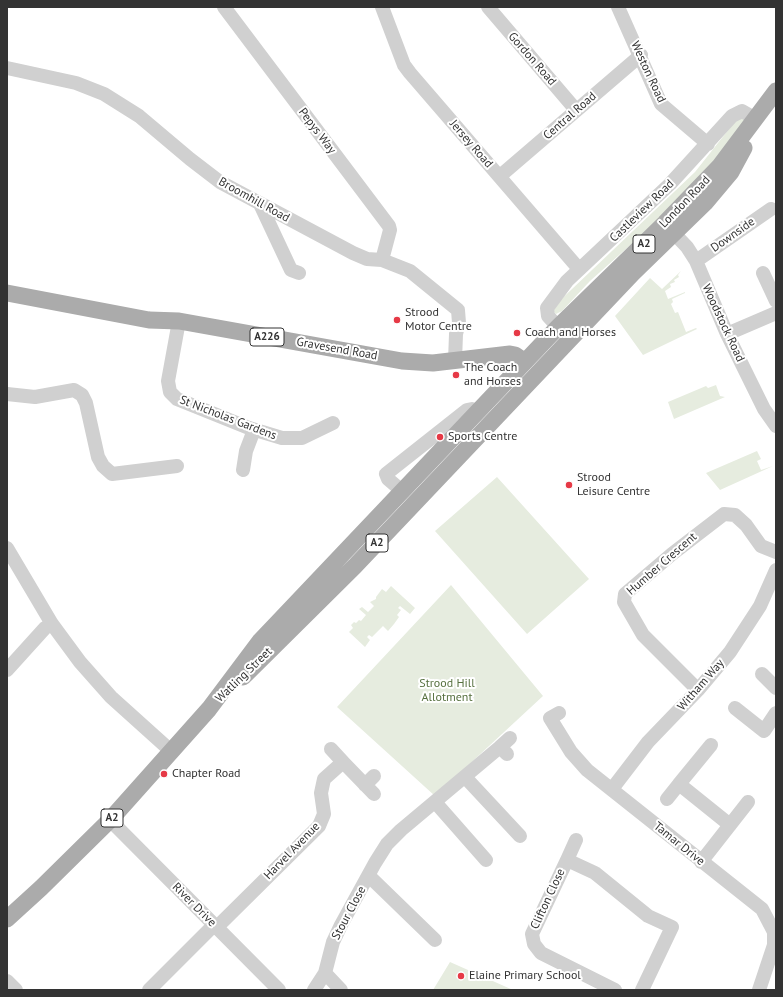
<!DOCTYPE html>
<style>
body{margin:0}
#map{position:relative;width:783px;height:997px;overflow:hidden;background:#fff;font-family:"PT Sans",sans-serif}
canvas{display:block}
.frame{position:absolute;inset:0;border:8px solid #333;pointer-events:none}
</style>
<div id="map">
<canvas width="783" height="997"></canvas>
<div class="frame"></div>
</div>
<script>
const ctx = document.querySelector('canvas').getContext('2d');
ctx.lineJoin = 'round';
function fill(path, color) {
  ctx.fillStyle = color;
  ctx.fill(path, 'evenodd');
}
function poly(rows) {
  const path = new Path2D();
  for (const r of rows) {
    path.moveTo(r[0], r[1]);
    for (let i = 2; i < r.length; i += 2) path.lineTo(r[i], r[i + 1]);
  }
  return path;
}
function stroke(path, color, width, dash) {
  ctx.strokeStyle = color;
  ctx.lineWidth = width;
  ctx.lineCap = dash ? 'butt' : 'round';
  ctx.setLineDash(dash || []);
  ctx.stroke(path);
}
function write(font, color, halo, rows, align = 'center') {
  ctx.font = font + ' "PT Sans",sans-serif';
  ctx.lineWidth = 4;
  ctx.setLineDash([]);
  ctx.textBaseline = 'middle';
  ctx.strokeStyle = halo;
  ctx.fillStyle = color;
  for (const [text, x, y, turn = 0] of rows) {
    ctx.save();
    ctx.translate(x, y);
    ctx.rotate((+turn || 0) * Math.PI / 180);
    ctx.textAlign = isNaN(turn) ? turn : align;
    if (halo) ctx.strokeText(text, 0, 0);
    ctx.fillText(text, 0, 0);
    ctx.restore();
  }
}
fill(poly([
 [741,118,745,120,710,168,655,223,590,281,562,311,556,314,551,309,695,172,737,119],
 [681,271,678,275,679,277,674,280,675,282,670,284,671,287,665,291,668,299,685,292,685,293,672,299,673,302,671,304,675,313,678,312,686,332,696,328,697,329,643,355,615,316,650,278,662,289],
 [716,385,720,396,725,397,674,419,668,402,706,386,708,388],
 [757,451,761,459,757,461,761,470,773,466,720,490,706,473],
 [497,477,589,579,527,634,435,531],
 [451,585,543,696,435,796,337,707],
 [391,586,415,608,410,614,400,606,398,608,401,610,397,615,399,617,394,624,388,631,383,626,372,637,369,635,367,637,370,640,365,647,349,632,353,628,351,625,354,622,356,623,359,620,361,621,366,615,359,609,362,607,368,612,374,606,370,602,376,599,376,597,382,589,386,592],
 [450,962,513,990,433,990]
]), '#e6ecdf');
stroke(poly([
 [224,7,389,226,390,230,382,260],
 [382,7,404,65,410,73,579,269],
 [488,7,576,110],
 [618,7,661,104,708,144],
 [7,68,76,83,104,94,139,116,190,159,220,182,353,253,367,259,382,260,410,271,458,310,459,323,456,334,455,361],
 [500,176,641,55],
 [260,204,291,270,299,273],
 [667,226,687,247,696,261,727,334,764,409,776,426],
 [696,261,771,209],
 [763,273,776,301],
 [179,321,168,381,170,392,177,399,249,428,282,438,302,438,333,423],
 [558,327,548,316,547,308,567,281,670,184,732,116,742,111,756,119],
 [727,334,776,313],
 [7,394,35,397,74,390,82,395,86,403,98,457,103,466,112,474,177,466],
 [243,470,246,451,254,430],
 [402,491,388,479,386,474,467,410,472,409,477,413],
 [7,548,52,624,80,662,111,697,171,751],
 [7,670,45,628,52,624],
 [762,674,776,688],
 [698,690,643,635,624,602,625,594,672,554,724,514,735,515,746,525,761,546,776,552],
 [735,708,764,731,776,713],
 [559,713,550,718,571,752,587,770,762,909,774,932,774,945,759,990],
 [711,745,679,784,730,825],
 [500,747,510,738],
 [331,749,343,762],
 [465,777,520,836],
 [365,785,374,776],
 [612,789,648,742,698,690,730,652,760,606,776,570],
 [667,799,679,784],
 [435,802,486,860],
 [110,820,279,990],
 [567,860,576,840],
 [701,862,748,802],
 [369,876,435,940],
 [217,927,319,826,324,814,321,793,324,779,343,762,374,794],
 [325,973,341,990],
 [7,981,16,990],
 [149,990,214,925],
 [314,990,325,973,333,942,341,925,375,863,387,844,401,830,500,747,507,754],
 [615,990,541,953,534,944,532,934,567,860,595,873,648,916,672,927,642,990]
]), '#d0d0d0', 14);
stroke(poly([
 [7,293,149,320,179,321,402,361,433,363,510,354,515,355,525,362],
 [243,677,355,566,633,273,705,203,731,172,744,148],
 [7,919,41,888,110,820,209,709,260,641,280,620,558,327,665,223,719,167,776,91]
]), '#ababab', 17);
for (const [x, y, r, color] of [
 [397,320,4,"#e63946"],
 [517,333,4,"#e63946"],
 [456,375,4,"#e63946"],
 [440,437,4,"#e63946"],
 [569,485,4,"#e63946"],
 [164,774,4,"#e63946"],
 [461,976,4,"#e63946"]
]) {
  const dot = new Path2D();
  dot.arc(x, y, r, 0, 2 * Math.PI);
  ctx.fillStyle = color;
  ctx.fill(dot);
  stroke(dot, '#fff', 1.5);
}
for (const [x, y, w] of [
 [644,244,22],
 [267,337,34],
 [377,543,22],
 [112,818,22]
]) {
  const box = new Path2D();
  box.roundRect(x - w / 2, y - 9, w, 18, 3);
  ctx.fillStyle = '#fff';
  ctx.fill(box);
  stroke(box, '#333', 1);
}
write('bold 11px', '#333', null, [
 ["A2",644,244],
 ["A226",267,337],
 ["A2",377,543],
 ["A2",112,818]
]);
write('12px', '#333', '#fff', [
 ["Gordon Road",532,59,49],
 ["Weston Road",648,72,65],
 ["Central Road",570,116,-41],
 ["Pepys Way",317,131,53],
 ["Jersey Road",471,144,49],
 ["Broomhill Road",254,200,29],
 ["London Road",685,202,-46],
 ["Castleview Road",642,211,-44],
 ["Downside",733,235,-35],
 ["Woodstock Road",723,323,65],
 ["Gravesend Road",337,349,10],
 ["St Nicholas Gardens",228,418,21],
 ["Humber Crescent",662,564,-41],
 ["Watling Street",244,675,-44],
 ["Witham Way",701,685,-49],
 ["Tamar Drive",679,844,39],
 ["Harvel Avenue",292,851,-46],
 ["Clifton Close",548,899,-65],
 ["River Drive",194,905,45],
 ["Stour Close",349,913,-62]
]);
write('12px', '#333', '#fff', [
 ["Strood",405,313],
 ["Motor Centre",405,327],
 ["Coach and Horses",525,333],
 ["The Coach",464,368],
 ["and Horses",464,382],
 ["Sports Centre",448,437],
 ["Strood",577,478],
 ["Leisure Centre",577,492],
 ["Chapter Road",172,774],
 ["Elaine Primary School",469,976]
], 'left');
write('12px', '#56703f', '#fff', [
 ["Strood Hill",447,684],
 ["Allotment",447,698]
]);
</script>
